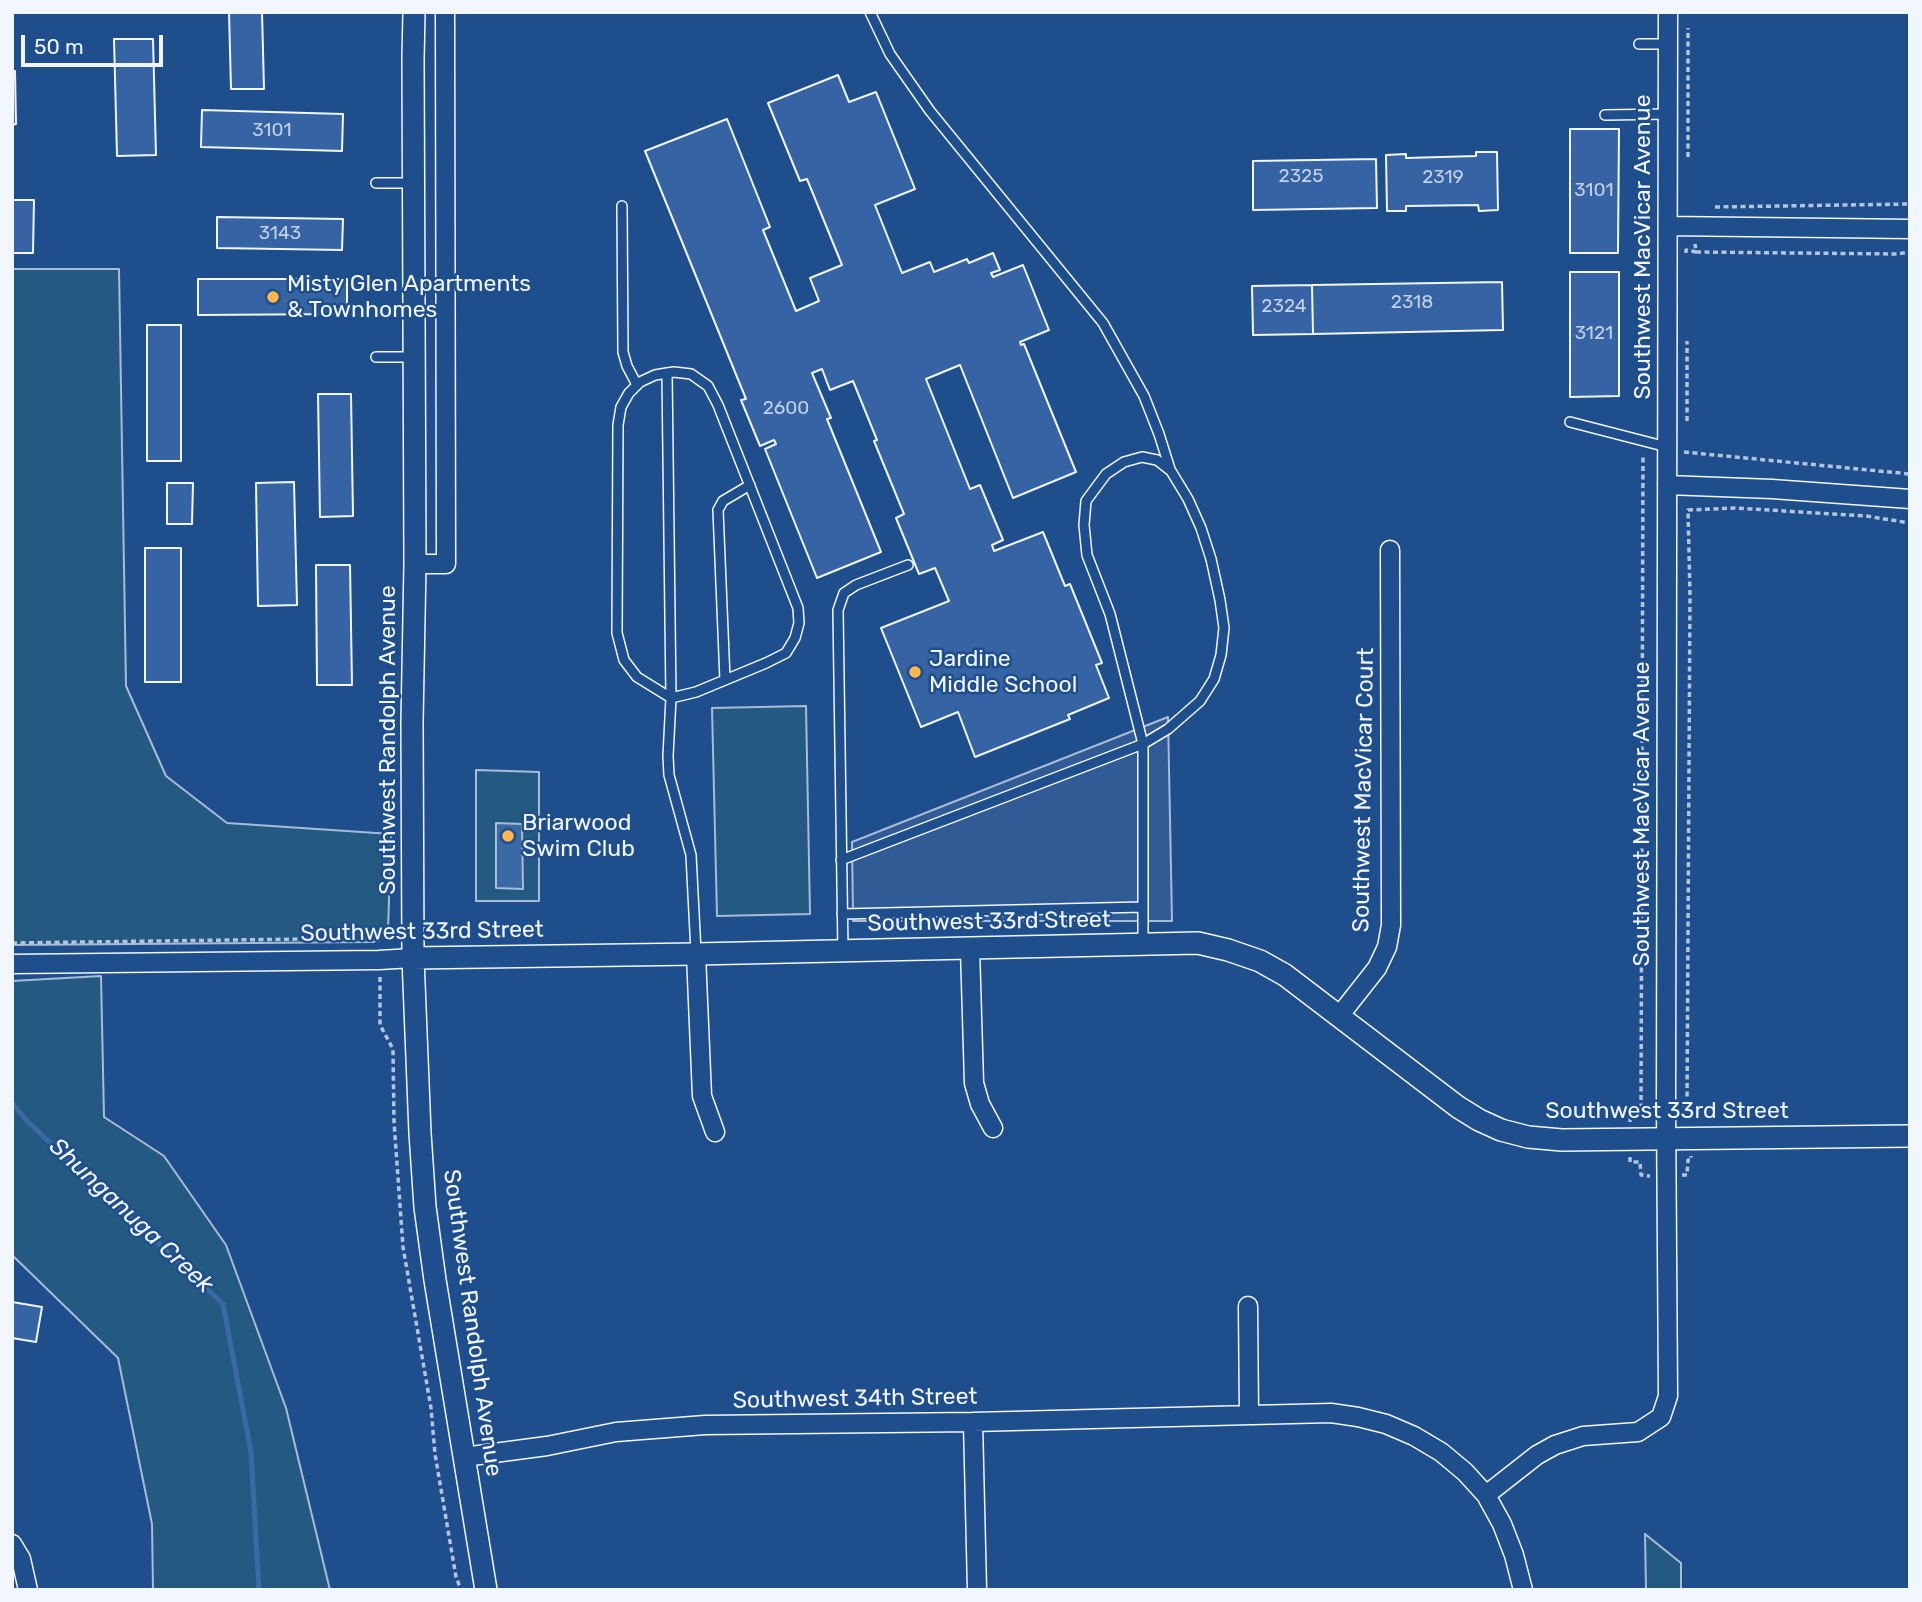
<!DOCTYPE html>
<style>
body{margin:0}
#map{position:relative;width:1922px;height:1602px;overflow:hidden;background:#1f4e8c;font-family:Rubik,sans-serif}
canvas{display:block}
.frame{position:absolute;inset:0;border:14px solid #f2f6ff;pointer-events:none}
.scale{position:absolute;left:21px;top:35px;width:142px;height:32px;box-sizing:border-box;border:4px solid #f2f6ff;border-top:0;padding-left:9px;font-size:21px;line-height:24px;white-space:nowrap;color:#f2f6ff;-webkit-text-stroke:5px #1f4e8c;paint-order:stroke}
</style>
<div id="map">
<canvas width="1922" height="1602"></canvas>
<div class="frame"></div>
<div class="scale">50 m</div>
</div>
<script>
const ctx = document.querySelector('canvas').getContext('2d');
ctx.lineJoin = 'round';
function fill(path, color) {
  ctx.fillStyle = color;
  ctx.fill(path, 'evenodd');
}
function poly(rows) {
  const path = new Path2D();
  for (const r of rows) {
    path.moveTo(r[0], r[1]);
    for (let i = 2; i < r.length; i += 2) path.lineTo(r[i], r[i + 1]);
  }
  return path;
}
function stroke(path, color, width, dash) {
  ctx.strokeStyle = color;
  ctx.lineWidth = width;
  ctx.lineCap = dash ? 'butt' : 'round';
  ctx.setLineDash(dash || []);
  ctx.stroke(path);
}
function write(font, color, halo, rows, align = 'center') {
  ctx.font = font + ' Rubik,sans-serif';
  ctx.lineWidth = 5;
  ctx.setLineDash([]);
  ctx.textBaseline = 'middle';
  ctx.strokeStyle = halo;
  ctx.fillStyle = color;
  for (const [text, x, y, turn = 0] of rows) {
    ctx.save();
    ctx.translate(x, y);
    ctx.rotate((+turn || 0) * Math.PI / 180);
    ctx.textAlign = isNaN(turn) ? turn : align;
    if (halo) ctx.strokeText(text, 0, 0);
    ctx.fillText(text, 0, 0);
    ctx.restore();
  }
}
const green = poly([
 [12,269,119,269,126,686,166,776,227,823,391,834,388,931,374,942,12,945,12,269],
 [806,706,810,914,717,916,712,708,806,706],
 [476,770,539,772,539,901,476,901,476,770],
 [101,976,104,1117,164,1156,226,1245,286,1408,330,1590,153,1590,152,1524,118,1358,12,1255,12,981,101,976],
 [1645,1534,1681,1563,1681,1590,1646,1590,1645,1534]
]);
fill(green, '#245a82');
stroke(green, '#a8bbd7', 2);
const parking = poly([
 [1168,717,1172,921,853,921,852,842,1168,717]
]);
fill(parking, '#305b95');
stroke(parking, '#a8bbd7', 2);
const water = poly([
 [496,823,522,824,523,889,496,888,496,823]
]);
fill(water, '#3b69a3');
stroke(water, '#a8bbd7', 2);
stroke(poly([
 [12,1103,28,1122,223,1304,251,1452,259,1590]
]), '#3b69a3', 5);
const building = poly([
 [229,12,262,12,264,89,231,89,229,12],
 [114,39,153,39,156,155,117,156,114,39],
 [12,71,15,71,16,124,12,125,12,71],
 [838,75,849,102,876,92,915,189,875,205,902,273,930,262,934,272,967,259,969,263,993,253,1000,270,991,273,993,277,1023,265,1049,330,1020,342,1021,345,1024,344,1076,472,1013,498,960,365,926,379,970,489,980,485,1003,540,992,545,994,551,1043,532,1065,586,1070,584,1102,663,1096,665,1109,698,1068,715,1070,719,975,757,958,712,921,727,881,628,949,601,935,568,919,574,896,518,904,514,874,441,877,440,853,381,830,390,822,369,812,373,831,418,827,419,881,552,817,578,765,449,776,444,774,440,760,446,741,400,746,399,645,151,727,119,770,227,763,230,796,311,819,301,810,278,842,265,807,179,800,181,768,103,838,75],
 [202,110,343,114,342,151,201,147,202,110],
 [1570,129,1619,129,1618,253,1570,253,1570,129],
 [1476,152,1497,152,1498,210,1479,211,1478,205,1406,206,1406,211,1387,211,1386,155,1406,154,1406,158,1476,156,1476,152],
 [1376,159,1377,208,1253,210,1253,161,1376,159],
 [12,200,34,200,33,253,12,253,12,200],
 [217,217,343,219,342,250,217,248,217,217],
 [1570,272,1619,272,1619,396,1570,397,1570,272],
 [198,279,347,279,347,314,198,315,198,279],
 [1502,282,1503,330,1313,334,1312,285,1502,282],
 [1312,285,1313,334,1253,335,1252,286,1312,285],
 [147,325,181,325,181,461,147,461,147,325],
 [318,394,351,394,353,516,320,517,318,394],
 [294,482,297,605,258,606,256,483,294,482],
 [167,483,193,483,192,524,167,524,167,483],
 [145,548,181,548,181,682,145,682,145,548],
 [316,565,350,565,352,685,317,685,316,565],
 [12,1302,42,1307,36,1342,12,1338,12,1302]
]);
fill(building, '#3563a3');
stroke(building, '#f2f6ff', 2);
const service = poly([
 [870,12,890,54,930,111,1103,323,1144,396,1159,434,1170,469],
 [1639,44,1668,44],
 [1605,115,1668,114],
 [376,183,413,183],
 [622,206,623,352,627,366,637,385],
 [376,357,413,357],
 [667,373,671,698,696,692,766,663,786,653,795,638,799,623,798,608,718,405,708,386,691,374,674,372,667,373,655,375,640,382,629,393,621,407,618,425,617,633,624,660,637,677,671,698,668,756,669,775,691,855,696,952],
 [1570,422,1667,447],
 [725,680,718,510,723,501,750,485],
 [841,860,1143,744,1110,614,1087,555,1084,525,1086,501,1106,474,1124,462,1142,457,1157,460,1171,471,1188,499,1201,528,1211,559,1220,600,1224,628,1221,655,1214,679,1200,701,1168,729,1143,744,1143,944],
 [842,914,1143,907],
 [843,951,838,610,844,593,856,585,908,565]
]);
const minor = poly([
 [1668,226,1910,229],
 [1667,485,1772,489,1910,499],
 [415,564,446,564,445,12],
 [970,949,974,1083,980,1104,993,1128],
 [696,954,702,1096,715,1132],
 [12,964,379,960,413,958],
 [1340,1015,1377,968,1387,947,1391,925,1390,550],
 [1248,1306,1249,1415],
 [973,1422,977,1590],
 [464,1457,547,1446,616,1432,705,1425,973,1422,1331,1413,1358,1417,1386,1424,1414,1436,1441,1452,1465,1472,1486,1495,1502,1524,1514,1555,1523,1590],
 [1486,1495,1537,1455,1555,1445,1583,1436,1638,1432,1661,1417,1668,1396,1666,1105,1668,12],
 [12,1544,21,1559,28,1590]
]);
const tertiary = poly([
 [414,12,413,59,415,564,412,722,413,958,420,1133,425,1207,435,1280,486,1590],
 [413,958,696,954,1198,943,1228,950,1260,961,1285,975,1458,1107,1479,1120,1501,1130,1528,1137,1562,1140,1910,1136]
]);
stroke(service, '#f2f6ff', 12);
stroke(minor, '#f2f6ff', 21);
stroke(tertiary, '#f2f6ff', 24);
stroke(poly([
 [1688,157,1688,28],
 [1715,207,1910,204],
 [1696,252,1897,254,1910,252],
 [1686,253,1686,250,1696,252,1695,244],
 [1687,421,1687,341],
 [1684,452,1910,474],
 [12,943,378,938,378,942],
 [380,977,380,1025,393,1049,394,1122,403,1247,431,1408,435,1454,456,1577,461,1590],
 [1682,1105,1687,1105,1688,1120],
 [1687,1105,1690,595,1688,510,1735,508,1866,516,1910,523],
 [1630,1122,1630,1113,1641,1114,1643,455],
 [1630,1157,1630,1162,1640,1162,1641,1175,1650,1176],
 [1682,1175,1687,1175,1688,1160,1691,1160,1691,1156]
]), '#b3c4dc', 3.5, [5, 3.5]);
stroke(service, '#1f4e8c', 9);
stroke(minor, '#1f4e8c', 18);
stroke(tertiary, '#1f4e8c', 21);
for (const [x, y, r, color] of [
 [273,297,7,"#ffb74d"],
 [915,672,7,"#ffb74d"],
 [508,836,7,"#ffb74d"]
]) {
  const dot = new Path2D();
  dot.arc(x, y, r, 0, 2 * Math.PI);
  ctx.fillStyle = color;
  ctx.fill(dot);
  stroke(dot, '#1f4e8c', 2.5);
}
write('19px', '#c3d1e8', null, [
 ["3101",272,131],
 ["2325",1301,177],
 ["2319",1443,178],
 ["3101",1594,191],
 ["3143",280,234],
 ["2318",1412,303],
 ["2324",1284,307],
 ["3121",1594,334],
 ["2600",786,409]
]);
write('23px', '#f2f6ff', '#1f4e8c', [
 ["Southwest MacVicar Avenue",1643,247,-90],
 ["Southwest Randolph Avenue",388,740,-90],
 ["Southwest MacVicar Court",1364,790,-89],
 ["Southwest MacVicar Avenue",1642,814,-90],
 ["Southwest 33rd Street",989,922,-1],
 ["Southwest 33rd Street",422,932,-1],
 ["Southwest 33rd Street",1667,1111],
 ["Southwest Randolph Avenue",472,1323,82],
 ["Southwest 34th Street",855,1399,-1]
]);
write('23px', '#f2f6ff', '#1f4e8c', [
 ["Misty Glen Apartments",287,284],
 ["& Townhomes",287,310],
 ["Jardine",929,659],
 ["Middle School",929,685],
 ["Briarwood",522,823],
 ["Swim Club",522,849]
], 'left');
write('italic 24px', '#f2f6ff', '#1f4e8c', [
 ["Shunganuga Creek",131,1216,43]
]);
</script>
